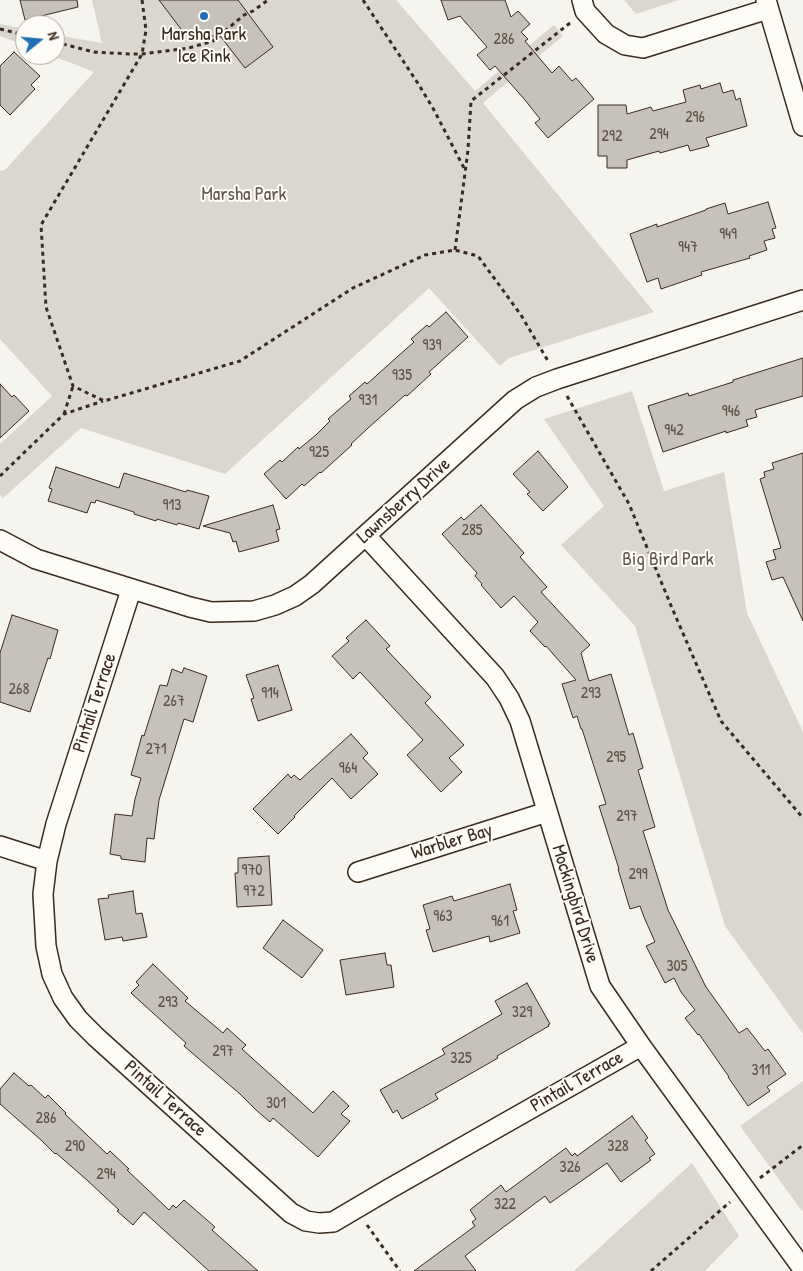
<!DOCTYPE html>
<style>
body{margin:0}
#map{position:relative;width:803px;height:1271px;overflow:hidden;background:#f5f4ee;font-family:"Patrick Hand",sans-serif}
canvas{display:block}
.north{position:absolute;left:15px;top:15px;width:50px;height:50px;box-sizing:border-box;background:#fdfcf7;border:1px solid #afa8a0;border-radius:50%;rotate:73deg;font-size:14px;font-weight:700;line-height:20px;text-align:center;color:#3b2a1e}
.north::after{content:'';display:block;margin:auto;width:18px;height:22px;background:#1f6fb2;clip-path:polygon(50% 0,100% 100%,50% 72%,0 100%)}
</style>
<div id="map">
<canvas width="803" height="1271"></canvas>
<div class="north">N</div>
</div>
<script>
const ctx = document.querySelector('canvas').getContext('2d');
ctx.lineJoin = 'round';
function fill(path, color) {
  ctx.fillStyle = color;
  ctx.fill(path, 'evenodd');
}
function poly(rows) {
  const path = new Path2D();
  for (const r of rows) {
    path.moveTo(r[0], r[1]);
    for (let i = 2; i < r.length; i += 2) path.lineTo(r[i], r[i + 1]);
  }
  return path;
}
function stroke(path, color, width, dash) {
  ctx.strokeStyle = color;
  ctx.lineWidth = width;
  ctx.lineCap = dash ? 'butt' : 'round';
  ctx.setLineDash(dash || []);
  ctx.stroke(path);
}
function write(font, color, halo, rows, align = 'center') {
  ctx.font = font + ' "Patrick Hand",sans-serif';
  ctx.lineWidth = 4;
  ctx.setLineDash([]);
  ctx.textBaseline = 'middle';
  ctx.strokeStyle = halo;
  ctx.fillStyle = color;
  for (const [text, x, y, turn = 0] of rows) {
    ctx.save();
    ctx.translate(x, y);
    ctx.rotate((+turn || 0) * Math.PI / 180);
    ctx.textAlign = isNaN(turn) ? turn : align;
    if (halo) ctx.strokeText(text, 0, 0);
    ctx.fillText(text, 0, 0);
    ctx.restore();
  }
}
fill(poly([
 [92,0,396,0,475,91,554,25,563,36,483,103,654,312,509,358,500,366,429,288,225,474,81,428,3,498,0,495,0,444,52,396,0,339,0,171,5,170,94,72,51,55,55,55,55,35,102,43],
 [624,0,679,0,636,14],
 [0,24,25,29,25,45,0,36],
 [632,391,664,491,724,472,747,613,803,732,803,1034,725,926,635,626,561,545,604,506,544,419],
 [803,1081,803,1210,802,1211,740,1126],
 [692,1163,739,1236,705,1271,574,1271]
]), '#dad6d0');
const building = poly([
 [20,0,77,0,78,7,25,20,20,0],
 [159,0,238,0,273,47,245,68,221,37,204,35,193,37,184,33,159,0],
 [441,0,505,0,511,17,518,11,530,24,521,32,528,39,525,41,552,73,559,66,572,81,576,78,594,99,548,138,535,123,540,119,525,100,495,66,490,70,477,55,487,47,460,16,448,20,441,0],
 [14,52,40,76,31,85,35,89,10,115,0,105,0,66,14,52],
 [720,83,723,93,733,90,736,100,740,98,747,126,706,138,709,146,690,151,688,145,660,153,659,151,627,160,627,168,607,168,607,156,598,156,598,105,626,105,627,114,651,107,653,111,686,102,683,90,700,85,701,89,720,83],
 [768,202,776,228,772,229,775,238,764,241,767,250,749,256,750,258,701,272,702,275,661,289,658,278,647,282,630,234,657,224,657,227,706,210,706,209,725,203,728,214,768,202],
 [446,312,468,337,429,372,431,374,407,396,405,395,367,429,351,444,352,445,321,473,320,472,304,486,302,484,286,499,264,474,280,460,282,462,298,447,299,449,317,434,330,421,328,419,351,399,349,396,365,382,367,384,397,357,414,342,411,339,427,325,429,327,446,312],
 [803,358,803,396,755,410,757,417,746,420,748,426,726,433,726,431,663,452,648,406,688,393,689,396,733,382,733,380,803,358],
 [0,384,12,397,14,395,29,411,0,438,0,384],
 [538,451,568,487,543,511,527,494,530,492,513,474,538,451],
 [803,453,803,621,783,577,772,580,766,562,776,559,773,550,781,548,760,479,765,477,764,472,774,469,772,463,803,453],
 [56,467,119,488,124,473,186,492,187,490,209,496,199,529,178,523,177,525,157,519,156,521,134,514,134,512,96,500,95,503,91,502,87,513,48,501,52,489,49,488,56,467],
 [273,505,280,529,276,530,279,541,239,552,236,541,233,542,230,533,203,526,273,505],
 [481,505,524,553,520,557,547,587,541,592,590,645,581,653,589,681,611,674,629,735,633,733,643,768,638,770,655,827,643,831,668,910,706,987,739,1033,747,1028,765,1051,768,1049,786,1074,767,1087,770,1091,748,1106,728,1077,729,1077,699,1034,698,1035,685,1018,695,1010,681,992,674,978,665,983,646,946,655,942,644,917,640,906,630,909,618,869,619,869,599,806,606,804,582,729,581,729,577,716,573,718,562,684,576,680,546,646,545,647,530,631,538,622,514,596,501,608,481,585,482,584,475,576,477,573,442,534,461,517,464,520,481,505],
 [12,615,58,630,50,659,48,658,30,712,0,702,0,653,12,615],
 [366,620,390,646,386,649,431,697,425,703,464,745,449,758,462,772,441,792,407,755,423,740,360,672,353,679,332,656,349,641,346,638,366,620],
 [278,665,292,710,258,721,251,699,254,698,246,675,278,665],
 [184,668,207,676,193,722,184,719,159,800,154,839,147,838,145,862,121,859,121,856,110,854,115,814,132,816,135,799,141,778,131,775,142,735,144,736,160,685,167,686,172,669,182,673,184,668],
 [351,734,368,753,363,758,378,774,351,799,332,778,294,816,295,817,278,834,253,809,288,774,291,778,294,775,300,780,351,734],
 [269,856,272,905,237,907,235,873,238,873,238,858,269,856],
 [510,884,517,910,513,911,520,933,490,942,489,936,433,952,426,930,430,929,423,905,452,896,454,901,510,884],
 [133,891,136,914,142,913,147,937,123,941,122,937,105,940,98,899,109,898,108,895,133,891],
 [283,920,323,950,302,978,263,948,283,920],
 [385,953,387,965,391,965,394,987,346,995,340,960,385,953],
 [153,964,188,998,185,1001,223,1033,227,1028,246,1045,242,1049,313,1113,333,1091,349,1106,341,1114,350,1121,318,1157,273,1118,270,1122,256,1110,240,1094,184,1046,186,1043,131,993,139,985,136,982,153,964],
 [527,983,550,1024,548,1025,549,1026,497,1056,498,1058,435,1094,438,1099,402,1119,397,1110,393,1113,380,1090,445,1054,442,1049,502,1014,495,1001,527,983],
 [14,1073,29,1086,31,1085,45,1098,48,1095,66,1113,65,1114,107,1154,110,1151,129,1169,127,1170,169,1210,173,1205,176,1208,184,1200,215,1227,212,1230,258,1271,209,1271,144,1212,133,1225,117,1211,119,1210,88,1181,56,1153,55,1154,41,1140,0,1104,0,1089,14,1073],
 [632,1116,648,1138,645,1140,655,1154,649,1158,651,1160,621,1182,607,1163,550,1203,545,1196,465,1256,476,1271,414,1271,475,1226,472,1222,476,1219,470,1210,501,1185,506,1192,566,1148,572,1156,575,1153,577,1156,632,1116]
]);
fill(building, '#c7c1bb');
stroke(building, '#3b2a1e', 1);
const minor = poly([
 [582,0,585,11,606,34,625,45,643,48,768,9],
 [766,0,803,126],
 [366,536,495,677,509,698,520,721,600,986,641,1046,803,1269],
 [0,540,36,559,190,607,211,612,254,611,275,605,295,596,312,584,515,400,536,387,557,379,803,300],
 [131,590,56,824,47,861,43,894,46,946,52,974,63,998,78,1019,96,1037,291,1213,306,1221,319,1223,333,1222,389,1189,641,1046],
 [0,846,47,861],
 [358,872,547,812]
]);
stroke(minor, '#3b2a1e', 22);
stroke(poly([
 [142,0,146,30,142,54,41,225,46,307,73,386,104,401,240,361,353,288,425,255,455,250,478,256,521,315,548,361],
 [363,0,419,85,434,110,465,170],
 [0,29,25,35],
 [55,42,94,52,129,54,142,54,189,48,213,41,244,15,253,11,268,0],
 [455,250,468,150,471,101,570,23],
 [567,396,629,504,672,608,721,721,803,818],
 [64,414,73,386],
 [0,476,64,414,103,401],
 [760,1178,803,1145],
 [367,1225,400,1271],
 [651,1271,730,1202]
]), '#3b2a1e', 3, [4, 4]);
stroke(minor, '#fdfcf7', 19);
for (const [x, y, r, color] of [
 [204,16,5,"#1f6fb2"]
]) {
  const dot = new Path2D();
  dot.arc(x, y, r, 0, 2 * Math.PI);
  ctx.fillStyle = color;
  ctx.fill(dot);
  stroke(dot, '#fdfcf7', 2);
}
write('16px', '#5e5045', null, [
 ["286",504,40],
 ["296",695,118],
 ["294",659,135],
 ["292",612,137],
 ["949",728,235],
 ["947",688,248],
 ["939",432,346],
 ["935",402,376],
 ["931",368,401],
 ["946",731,412],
 ["942",674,431],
 ["925",319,453],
 ["913",172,506],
 ["285",472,531],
 ["268",19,690],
 ["914",270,694],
 ["293",591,694],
 ["267",174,702],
 ["271",156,750],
 ["295",616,758],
 ["964",348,769],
 ["297",627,817],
 ["970",252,871],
 ["299",638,875],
 ["972",254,892],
 ["963",443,917],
 ["961",500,922],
 ["305",677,967],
 ["293",168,1003],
 ["329",522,1013],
 ["297",223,1052],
 ["325",461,1059],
 ["311",761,1071],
 ["301",276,1104],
 ["286",46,1119],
 ["290",75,1147],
 ["328",618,1147],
 ["326",570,1168],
 ["294",106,1175],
 ["322",505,1205]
]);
write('19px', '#3b2a1e', '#fdfcf7', [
 ["Marsha Park",204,35],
 ["Ice Rink",204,57]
]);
write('19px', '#63554a', '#fdfcf7', [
 ["Marsha Park",244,195],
 ["Big Bird Park",668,560]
]);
write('19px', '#3b2a1e', '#fdfcf7', [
 ["Lawnsberry Drive",404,501,-42],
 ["Pintail Terrace",95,703,-72],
 ["Warbler Bay",452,842,-17],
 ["Mockingbird Drive",575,904,73],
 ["Pintail Terrace",577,1082,-30],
 ["Pintail Terrace",165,1099,42]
]);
</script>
